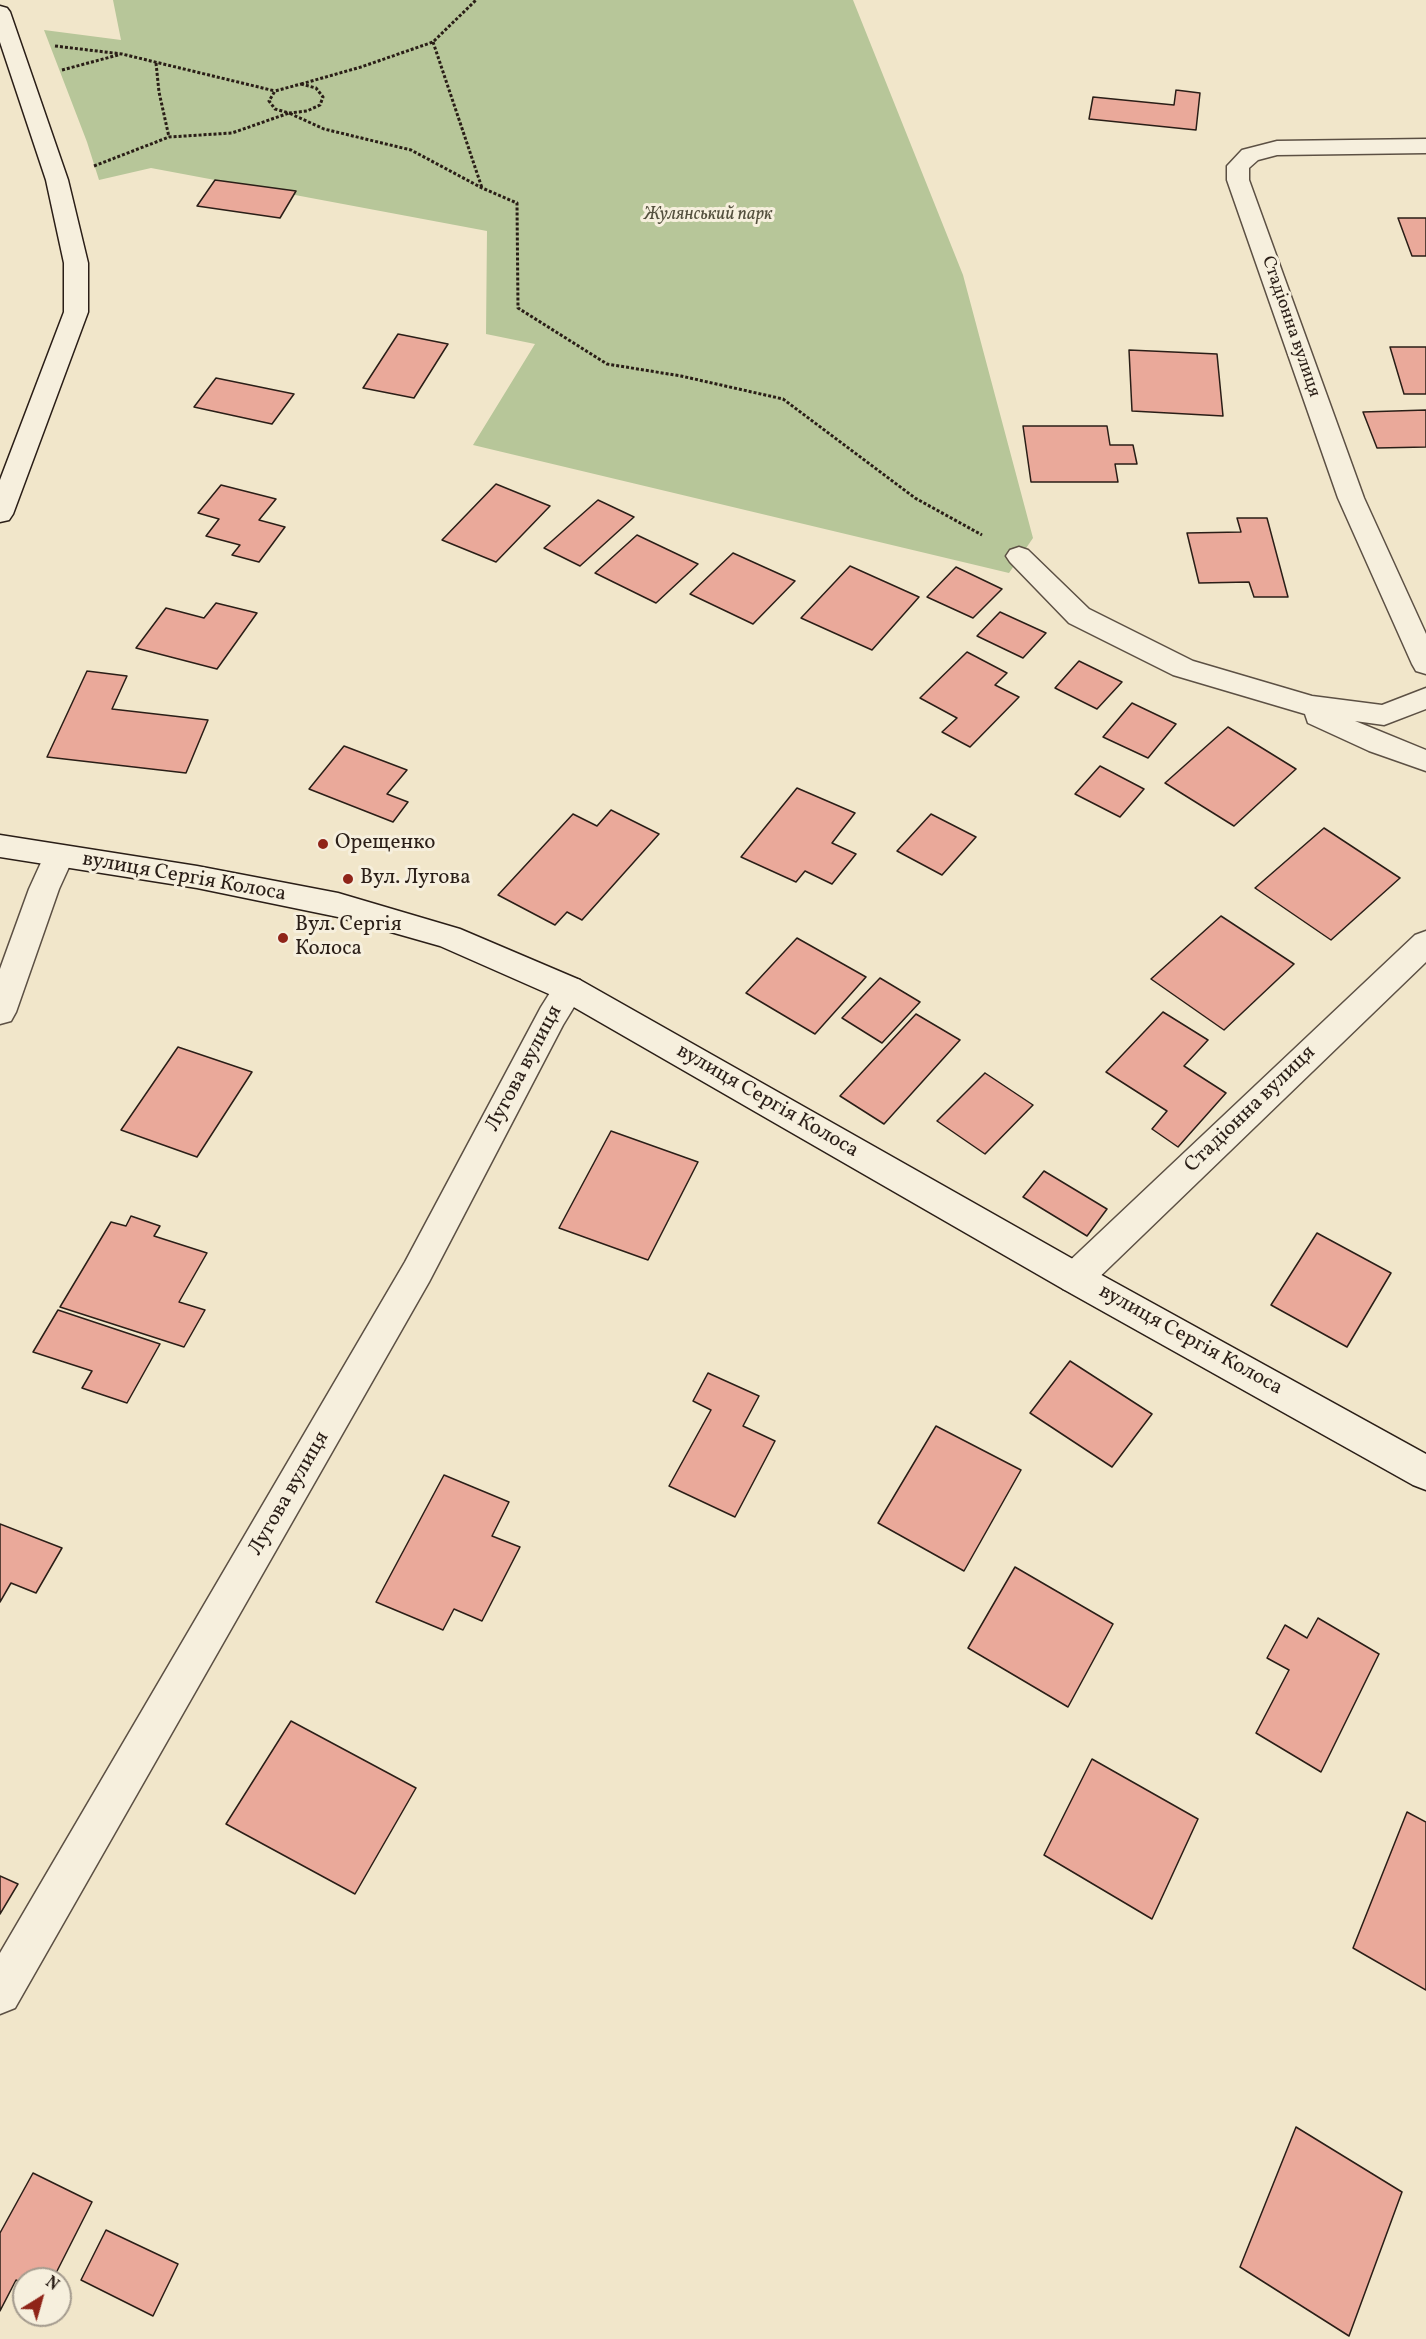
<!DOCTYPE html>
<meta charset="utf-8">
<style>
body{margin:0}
#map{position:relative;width:1426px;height:2339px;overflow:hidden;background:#f1e6ca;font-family:Vollkorn,serif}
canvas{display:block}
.north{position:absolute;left:12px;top:2267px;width:60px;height:60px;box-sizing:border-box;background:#f6efdd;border:2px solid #a49b8e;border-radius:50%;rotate:37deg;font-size:16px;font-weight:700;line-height:24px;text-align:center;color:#2a1e17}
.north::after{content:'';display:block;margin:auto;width:21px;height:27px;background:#8f2418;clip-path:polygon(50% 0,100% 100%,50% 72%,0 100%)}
</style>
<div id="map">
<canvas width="1426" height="2339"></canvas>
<div class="north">N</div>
</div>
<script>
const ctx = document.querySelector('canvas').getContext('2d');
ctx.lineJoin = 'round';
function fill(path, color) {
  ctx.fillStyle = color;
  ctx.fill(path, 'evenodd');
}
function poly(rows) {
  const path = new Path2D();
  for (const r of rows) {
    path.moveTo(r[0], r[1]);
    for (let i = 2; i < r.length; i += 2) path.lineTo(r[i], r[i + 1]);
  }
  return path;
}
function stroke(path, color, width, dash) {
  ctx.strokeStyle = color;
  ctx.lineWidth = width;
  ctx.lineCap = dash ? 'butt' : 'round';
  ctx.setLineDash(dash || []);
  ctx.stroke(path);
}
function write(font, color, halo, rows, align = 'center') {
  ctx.font = font + ' Vollkorn,serif';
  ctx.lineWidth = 6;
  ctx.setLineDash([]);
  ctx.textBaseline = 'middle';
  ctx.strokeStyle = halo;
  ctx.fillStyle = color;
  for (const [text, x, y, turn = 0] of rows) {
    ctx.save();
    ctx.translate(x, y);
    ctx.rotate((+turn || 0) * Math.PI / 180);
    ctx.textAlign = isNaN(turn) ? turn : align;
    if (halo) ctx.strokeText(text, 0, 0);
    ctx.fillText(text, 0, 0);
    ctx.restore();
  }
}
fill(poly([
 [113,0,853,0,963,275,1033,538,1009,573,473,445,535,344,486,334,487,231,151,168,99,180,87,142,44,30,121,40]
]), '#b7c699');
const building = poly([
 [1176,90,1200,93,1196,130,1089,119,1093,97,1174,105,1176,90],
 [215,180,296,191,280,218,197,206,215,180],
 [1398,218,1426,218,1426,256,1412,256,1398,218],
 [398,334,448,344,414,398,363,388,398,334],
 [1390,347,1426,347,1426,394,1404,394,1390,347],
 [1129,350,1217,354,1223,416,1132,411,1129,350],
 [216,378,294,394,272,424,194,407,216,378],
 [1426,410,1426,447,1377,448,1363,412,1426,410],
 [1023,426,1107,426,1110,445,1133,445,1137,464,1115,464,1118,482,1031,482,1023,426],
 [496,484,550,506,496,562,442,540,496,484],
 [221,485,276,499,259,520,285,527,259,562,232,555,240,545,206,536,219,519,198,513,221,485],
 [598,500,634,517,580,566,544,548,598,500],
 [1237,518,1267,518,1288,597,1254,597,1249,582,1199,583,1187,533,1241,532,1237,518],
 [637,535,698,564,656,603,595,573,637,535],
 [733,553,795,581,753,624,690,594,733,553],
 [850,566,919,597,872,650,801,618,850,566],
 [956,567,1002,589,973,618,927,597,956,567],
 [216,603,257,613,217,669,136,648,166,608,204,618,216,603],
 [1000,612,1046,633,1023,658,977,636,1000,612],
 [967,652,1007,673,995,685,1019,697,970,747,942,732,957,718,920,698,967,652],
 [1079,661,1122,682,1097,709,1055,688,1079,661],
 [87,671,127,676,112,709,208,720,186,773,47,757,87,671],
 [1132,703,1176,724,1148,758,1103,737,1132,703],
 [1228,727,1296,769,1234,826,1165,783,1228,727],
 [344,746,407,770,387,794,408,802,393,822,309,789,344,746],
 [1100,766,1144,789,1120,817,1075,794,1100,766],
 [797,788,855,813,832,843,856,854,832,884,805,871,796,882,741,857,797,788],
 [611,810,659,834,582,920,567,912,555,925,498,895,573,814,597,826,611,810],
 [931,814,976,837,942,875,897,851,931,814],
 [1324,828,1400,878,1331,940,1255,888,1324,828],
 [1221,916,1294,964,1224,1030,1151,979,1221,916],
 [797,938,866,977,815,1034,746,993,797,938],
 [880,978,920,1002,882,1043,842,1018,880,978],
 [1163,1012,1208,1040,1184,1066,1226,1093,1178,1147,1152,1129,1167,1111,1106,1072,1163,1012],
 [916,1014,960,1040,884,1124,840,1096,916,1014],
 [178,1047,252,1072,197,1157,121,1130,178,1047],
 [985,1073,1033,1105,985,1154,937,1121,985,1073],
 [611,1131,698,1162,648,1260,559,1228,611,1131],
 [1044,1171,1107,1209,1087,1236,1023,1197,1044,1171],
 [131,1216,160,1226,154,1236,207,1253,179,1302,205,1310,184,1347,60,1307,111,1222,126,1226,131,1216],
 [1317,1233,1391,1273,1347,1347,1271,1305,1317,1233],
 [58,1310,160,1344,127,1403,82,1388,92,1371,33,1352,58,1310],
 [1070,1361,1152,1414,1112,1467,1030,1413,1070,1361],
 [708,1373,759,1396,743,1426,775,1441,735,1517,669,1486,711,1410,693,1401,708,1373],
 [936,1426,1021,1470,964,1571,878,1523,936,1426],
 [444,1475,509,1502,492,1536,520,1547,482,1621,454,1609,443,1630,376,1602,444,1475],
 [0,1524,62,1548,36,1593,11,1583,0,1602,0,1524],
 [1015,1567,1113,1624,1068,1707,968,1648,1015,1567],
 [1318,1618,1379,1654,1321,1772,1256,1733,1289,1670,1267,1658,1285,1625,1307,1638,1318,1618],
 [291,1721,416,1788,355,1894,226,1824,291,1721],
 [1092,1759,1198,1819,1152,1919,1044,1855,1092,1759],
 [1407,1812,1426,1822,1426,1990,1353,1948,1407,1812],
 [0,1876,18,1884,0,1914,0,1876],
 [1296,2127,1402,2192,1349,2336,1240,2267,1296,2127],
 [33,2173,92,2202,53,2279,24,2279,24,2284,16,2280,0,2311,0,2233,33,2173],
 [106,2230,178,2264,153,2316,81,2280,106,2230]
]);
fill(building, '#eaa99a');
stroke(building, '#2a1e17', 1.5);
const lane = poly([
 [1019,547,1028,550,1089,609,1193,661,1312,696,1382,705,1426,688,1426,709,1384,725,1355,721,1426,750,1426,771,1369,751,1308,723,1305,714,1173,675,1069,623,1010,562,1006,556,1010,550,1019,547]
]);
const street = poly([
 [1426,139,1426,153,1277,155,1258,160,1249,168,1249,180,1364,498,1426,634,1426,674,1416,671,1412,664,1338,498,1227,180,1227,166,1242,150,1277,141,1426,139],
 [59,845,69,848,74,856,59,889,16,1012,11,1021,0,1024,0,969,29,889,44,856,49,848,59,845],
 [1426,931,1426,962,1087,1289,1075,1293,1063,1289,1058,1278,1063,1267,1415,935,1426,931],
 [569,977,580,980,585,989,563,1025,429,1282,15,2008,0,2014,0,1953,405,1262,541,1007,558,980,569,977]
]);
const secondary = poly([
 [0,6,7,8,10,12,68,180,88,263,88,312,13,514,9,520,0,522,0,480,64,312,64,263,46,180,0,42,0,6],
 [0,835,197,866,338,893,460,929,580,980,1087,1267,1426,1454,1426,1490,1413,1485,1063,1289,558,998,440,946,338,917,197,888,0,857,0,835]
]);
stroke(lane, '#5c5044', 3);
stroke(street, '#5c5044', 3);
stroke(secondary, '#2a1e17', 3);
stroke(poly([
 [433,42,482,188],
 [55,46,122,54,275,91],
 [156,63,159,92,169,137],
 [62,70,118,55],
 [301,84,316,88,323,97,320,105,307,111,289,113,275,109,269,101,275,91,301,84],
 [301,84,361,67,433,42,476,0],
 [94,166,169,137,232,133,289,113,324,129,411,150,482,188,517,203,518,308,607,364,681,376,783,399,915,498,982,535]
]), '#2a1e17', 3, [3, 2]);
fill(lane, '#f6efdd');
fill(street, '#f6efdd');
fill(secondary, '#f6efdd');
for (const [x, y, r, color] of [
 [323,844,6,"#8f2418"],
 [348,879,6,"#8f2418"],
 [283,938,6,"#8f2418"]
]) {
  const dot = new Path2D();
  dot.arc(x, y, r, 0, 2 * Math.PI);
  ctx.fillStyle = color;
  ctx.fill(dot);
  stroke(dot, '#f6efdd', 2);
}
write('italic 18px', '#54503e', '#f6efdd', [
 ["Жулянський парк",708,216]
]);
write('18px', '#2a1e17', '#f6efdd', [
 ["Стадіонна вулиця",1290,327,71]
]);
write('21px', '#2a1e17', '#f6efdd', [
 ["Орещенко",335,844],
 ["Вул. Лугова",360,879],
 ["Вул. Сергія",295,926],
 ["Колоса",295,950]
], 'left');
write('21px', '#2a1e17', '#f6efdd', [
 ["вулиця Сергія Колоса",184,878,10],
 ["Лугова вулиця",525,1069,-62],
 ["вулиця Сергія Колоса",767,1102,30],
 ["Стадіонна вулиця",1251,1110,-44],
 ["вулиця Сергія Колоса",1190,1341,29],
 ["Лугова вулиця",290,1494,-60]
]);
</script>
